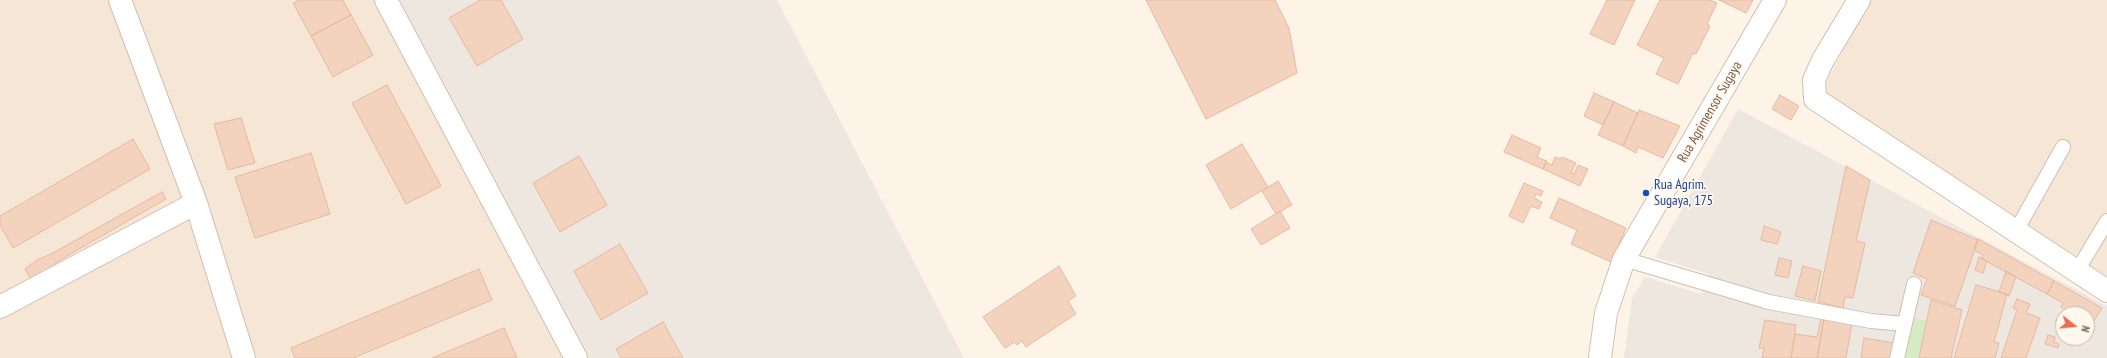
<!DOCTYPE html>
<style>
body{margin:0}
#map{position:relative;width:2107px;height:358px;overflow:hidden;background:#fdf4e7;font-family:"PT Sans Narrow",sans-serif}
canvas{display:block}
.north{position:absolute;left:2055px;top:306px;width:40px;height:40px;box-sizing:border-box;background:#fff8ee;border:1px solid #c9b9ac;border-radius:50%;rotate:106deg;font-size:11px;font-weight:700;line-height:16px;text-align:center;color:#775a4a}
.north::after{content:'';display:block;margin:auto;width:14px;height:18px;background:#e96d4a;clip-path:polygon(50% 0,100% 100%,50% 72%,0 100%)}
</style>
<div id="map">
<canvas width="2107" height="358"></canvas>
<div class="north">N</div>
</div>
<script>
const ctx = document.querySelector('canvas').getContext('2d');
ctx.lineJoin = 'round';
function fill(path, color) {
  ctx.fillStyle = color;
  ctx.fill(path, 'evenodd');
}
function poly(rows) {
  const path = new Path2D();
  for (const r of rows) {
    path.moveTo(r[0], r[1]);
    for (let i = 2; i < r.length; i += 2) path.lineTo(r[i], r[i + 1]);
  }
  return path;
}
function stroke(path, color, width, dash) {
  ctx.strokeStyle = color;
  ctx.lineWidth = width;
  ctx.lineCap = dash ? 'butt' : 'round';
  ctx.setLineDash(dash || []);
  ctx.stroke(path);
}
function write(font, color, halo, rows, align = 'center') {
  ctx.font = font + ' "PT Sans Narrow",sans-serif';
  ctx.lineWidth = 3.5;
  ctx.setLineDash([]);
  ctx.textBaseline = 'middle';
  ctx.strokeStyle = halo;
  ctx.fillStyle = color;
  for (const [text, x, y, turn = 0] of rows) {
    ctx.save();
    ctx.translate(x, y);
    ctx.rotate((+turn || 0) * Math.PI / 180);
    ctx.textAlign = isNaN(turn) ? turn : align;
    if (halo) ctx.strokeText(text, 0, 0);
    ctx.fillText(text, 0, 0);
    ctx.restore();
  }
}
fill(poly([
 [0,0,400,0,591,358,0,358],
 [1869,0,2107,0,2107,282,1820,95]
]), '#f5e6d5');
fill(poly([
 [400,0,777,0,964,358,591,358],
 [1738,109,2107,306,2107,358,1624,358,1632,298,1645,277,1701,294,1708,274,1655,257],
 [2063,314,2087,314,2087,338,2063,338]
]), '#ede7e0');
fill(poly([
 [1913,318,1943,324,1935,358,1904,358]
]), '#d4ebc4');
const building = poly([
 [300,0,343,0,351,15,311,36,293,3,300,0],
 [480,0,501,0,523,39,477,66,449,18,480,0],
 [1146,0,1275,0,1289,28,1297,73,1206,119,1146,0],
 [1607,0,1635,0,1614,45,1590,34,1607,0],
 [1660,0,1710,0,1717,3,1707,24,1710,26,1696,54,1693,53,1678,84,1656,74,1664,58,1637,45,1660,0],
 [1719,0,1753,0,1746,13,1719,0],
 [351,15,373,55,333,77,311,36,351,15],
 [387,85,441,186,406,204,352,103,387,85],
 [1594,93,1614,102,1603,125,1584,116,1594,93],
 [1780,95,1799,106,1791,120,1772,109,1780,95],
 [1614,102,1638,113,1623,146,1598,135,1614,102],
 [1639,110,1680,126,1663,158,1638,147,1636,153,1623,146,1639,110],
 [241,118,255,163,228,170,214,124,241,118],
 [1512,135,1541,148,1537,157,1547,161,1543,169,1504,152,1512,135],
 [133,139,150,169,13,248,0,225,0,216,133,139],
 [1242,144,1268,187,1231,209,1206,165,1242,144],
 [311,153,330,214,255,238,235,177,311,153],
 [579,156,607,205,560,232,533,183,579,156],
 [1555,157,1560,159,1562,157,1576,163,1571,173,1574,174,1578,165,1588,169,1580,186,1543,169,1546,162,1552,165,1555,157],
 [1846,166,1870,180,1856,241,1865,243,1853,298,1845,297,1843,308,1818,302,1846,166],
 [1278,181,1292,205,1276,214,1262,191,1278,181],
 [1524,183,1543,191,1541,196,1536,194,1534,198,1542,202,1539,209,1531,206,1523,223,1509,216,1524,183],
 [162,192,166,199,55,263,60,272,33,283,25,269,37,260,51,254,162,192],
 [1559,198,1626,228,1611,262,1571,244,1577,230,1550,218,1559,198],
 [1280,211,1290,228,1261,245,1251,229,1280,211],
 [1931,220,1978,240,1955,306,1921,295,1927,279,1913,273,1931,220],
 [1764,226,1781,232,1777,244,1761,240,1764,226],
 [1978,239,2054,281,2047,294,1982,259,1983,255,1974,250,1978,239],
 [620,244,648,293,601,320,574,271,620,244],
 [1979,257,1987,261,1983,273,1975,270,1979,257],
 [1779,258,1792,261,1788,278,1775,275,1779,258],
 [1059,266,1076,296,1068,301,1076,314,1026,347,1022,341,1017,345,1015,342,1005,348,983,317,1059,266],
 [1803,266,1821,271,1815,301,1795,296,1803,266],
 [479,269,492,300,353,358,295,358,291,348,479,269],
 [2006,271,2016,277,2009,296,1999,292,2006,271],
 [2054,281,2102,308,2094,321,2087,318,2087,314,2079,314,2080,311,2076,309,2072,314,2061,307,2063,303,2047,294,2054,281],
 [1976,285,2007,294,1994,342,1999,343,1995,358,1954,358,1976,285],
 [2017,299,2030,304,2026,313,2040,318,2026,358,2001,358,2017,310,2013,308,2017,299],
 [1931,300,1962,310,1951,358,1919,358,1931,300],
 [1821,318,1824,319,1817,358,1791,358,1795,334,1817,337,1821,318],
 [1824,319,1852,324,1846,358,1817,358,1824,319],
 [1765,320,1796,325,1791,358,1762,358,1764,348,1759,348,1765,320],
 [663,322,683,358,621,358,616,349,663,322],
 [504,328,517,358,432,358,504,328],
 [2048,335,2055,337,2054,342,2059,344,2058,348,2045,344,2048,335],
 [1864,338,1894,343,1893,358,1861,358,1864,338]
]);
fill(building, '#f3d3be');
stroke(building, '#e6b99e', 1);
const lane = poly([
 [2016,231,2063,147],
 [1624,259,1769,302,1871,321,1905,324],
 [2077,271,2107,221],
 [1897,358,1914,284]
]);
const street = poly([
 [120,0,196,203,244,358],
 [386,0,576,358],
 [1859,0,1823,60,1814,80,1815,99,2107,291],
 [0,307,196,203]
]);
const secondary = poly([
 [1600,358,1606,313,1624,259,1775,0]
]);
stroke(lane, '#d1beaf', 16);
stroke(street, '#d1beaf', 24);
stroke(secondary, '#d4beac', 24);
stroke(lane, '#fff', 14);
stroke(street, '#fff', 22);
stroke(secondary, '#fff', 22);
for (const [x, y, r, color] of [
 [1646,193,4,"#1a4fb4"]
]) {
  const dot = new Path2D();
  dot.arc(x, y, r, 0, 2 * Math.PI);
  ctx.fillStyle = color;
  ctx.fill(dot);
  stroke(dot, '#fff8ee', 1.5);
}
write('14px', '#775a4a', '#fff8ee', [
 ["Rua Agrimensor Sugaya",1710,112,-60]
]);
write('14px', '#164399', '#fff8ee', [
 ["Rua Agrim.",1654,185],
 ["Sugaya, 175",1654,201]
], 'left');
</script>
